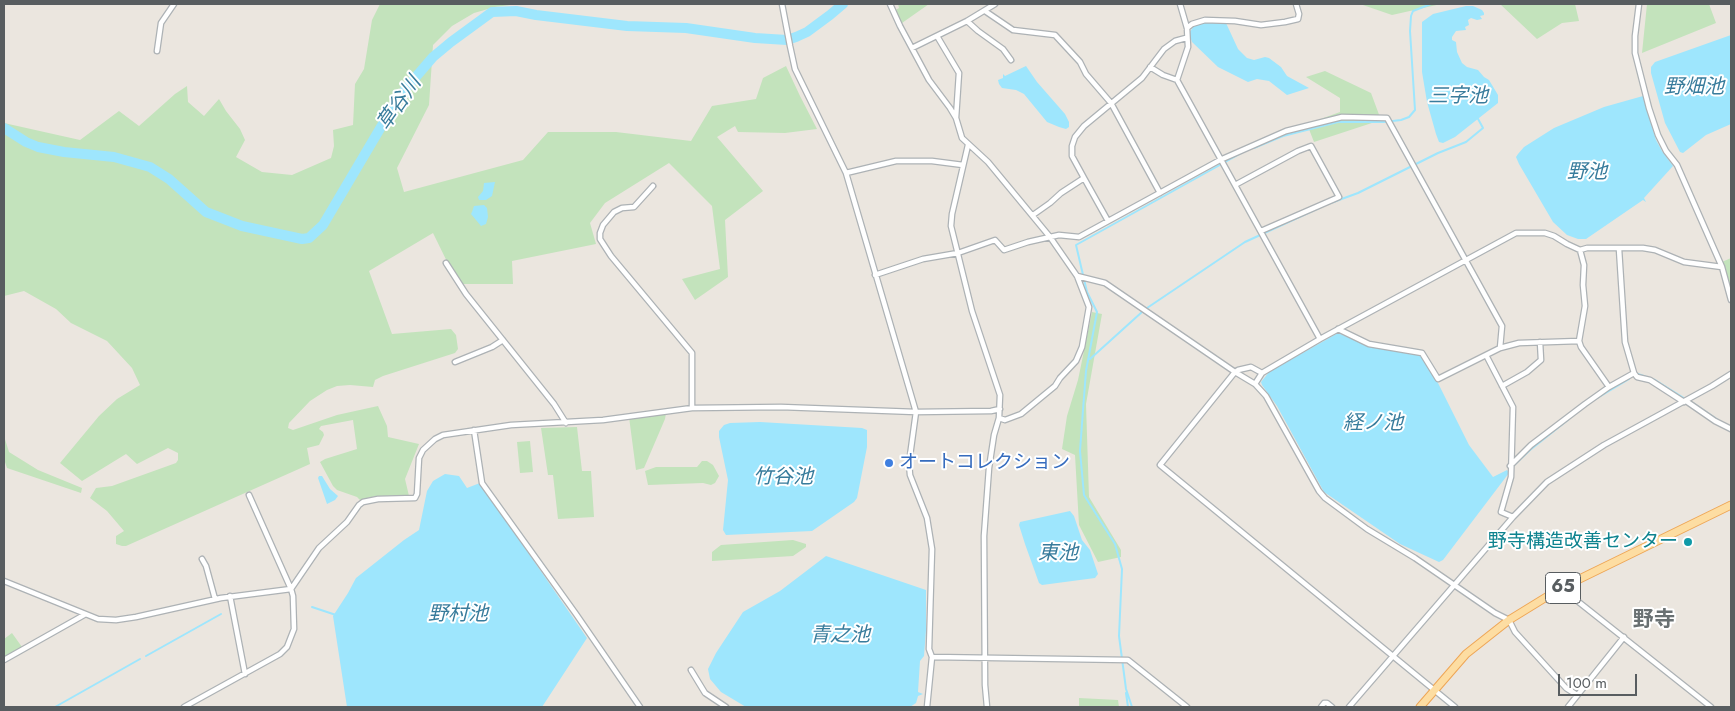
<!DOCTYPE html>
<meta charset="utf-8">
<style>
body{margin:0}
#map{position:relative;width:1735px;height:711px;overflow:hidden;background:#ebe6df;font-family:Jost,sans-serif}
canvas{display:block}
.frame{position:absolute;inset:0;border:5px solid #585d60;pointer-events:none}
.scale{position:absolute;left:1558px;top:674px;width:79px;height:22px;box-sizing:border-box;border:2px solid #585d60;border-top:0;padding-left:6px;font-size:15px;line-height:18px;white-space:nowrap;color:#585d60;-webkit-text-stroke:4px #fff;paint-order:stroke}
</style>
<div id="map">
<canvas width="1735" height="711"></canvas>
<div class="frame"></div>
<div class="scale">100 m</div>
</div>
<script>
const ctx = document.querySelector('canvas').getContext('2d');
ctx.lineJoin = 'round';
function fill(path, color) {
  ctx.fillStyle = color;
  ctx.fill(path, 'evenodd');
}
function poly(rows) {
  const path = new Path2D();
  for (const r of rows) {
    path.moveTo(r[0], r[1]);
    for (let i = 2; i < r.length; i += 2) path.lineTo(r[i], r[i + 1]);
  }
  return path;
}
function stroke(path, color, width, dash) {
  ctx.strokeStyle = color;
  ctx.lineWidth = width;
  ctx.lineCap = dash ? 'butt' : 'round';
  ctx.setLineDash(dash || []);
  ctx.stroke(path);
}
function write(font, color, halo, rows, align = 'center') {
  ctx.font = font + ' Jost,"Noto Sans JP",sans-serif';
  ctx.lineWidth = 4;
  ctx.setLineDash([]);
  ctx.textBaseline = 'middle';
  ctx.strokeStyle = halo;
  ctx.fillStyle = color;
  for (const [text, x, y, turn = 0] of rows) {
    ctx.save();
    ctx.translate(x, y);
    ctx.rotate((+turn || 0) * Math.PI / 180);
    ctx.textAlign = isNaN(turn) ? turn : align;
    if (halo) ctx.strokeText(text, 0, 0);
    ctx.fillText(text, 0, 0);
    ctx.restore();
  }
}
fill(poly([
 [380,4,566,4,517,4,495,7,474,13,452,26,433,45,429,105,397,168,404,192,523,160,548,132,616,132,691,141,712,106,756,99,763,78,786,66,800,96,817,129,785,133,738,132,735,126,717,137,763,191,725,220,728,277,695,300,682,279,720,269,712,206,669,163,605,203,590,223,596,244,512,261,513,284,458,284,433,233,369,271,392,334,451,329,456,335,458,349,455,353,383,376,375,380,373,387,350,385,337,386,327,390,310,401,289,423,288,428,293,430,337,415,378,406,387,426,388,437,419,444,405,479,409,496,376,496,360,500,357,497,337,490,333,486,320,462,325,459,357,449,353,420,321,426,319,429,323,432,324,435,319,445,307,448,310,464,126,546,122,546,116,544,116,536,124,531,107,511,90,498,96,488,112,486,176,463,178,460,178,453,168,448,137,464,126,454,82,481,60,463,99,416,117,399,140,385,132,368,107,341,71,323,56,309,24,291,4,296,4,123,80,140,119,111,139,126,175,94,187,86,188,102,204,116,219,99,226,111,240,129,245,140,236,157,262,172,292,175,331,158,334,146,333,130,353,125,355,84,364,69,372,20],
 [898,4,929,4,902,23,894,11,899,8],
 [1360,4,1441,4,1392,15],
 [1500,4,1575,4,1579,21,1562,23,1537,39],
 [1647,4,1709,4,1716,23,1642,53],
 [1325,71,1371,93,1381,120,1314,142,1307,124,1340,112,1340,98,1306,77],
 [1731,258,1731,288,1722,262],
 [1092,312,1102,314,1086,404,1089,497,1121,550,1121,557,1098,562,1079,525,1075,455,1062,449,1067,416,1078,380],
 [666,413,665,419,644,468,636,470,629,417],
 [577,427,582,471,591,471,594,517,558,519,553,475,548,475,541,428],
 [4,436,9,452,38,470,82,488,81,493,7,468,4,459],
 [530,441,533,472,520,473,517,442],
 [702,461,707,461,713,465,719,476,715,483,711,485,703,483,648,485,645,471,656,467,697,467],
 [793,540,806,544,806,547,793,556,712,561,712,552,721,545],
 [12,633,22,647,4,657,4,639],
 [1079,698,1118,700,1119,707,1079,707]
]), '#c3e3bc');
fill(poly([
 [1466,6,1473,6,1482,10,1484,13,1484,15,1480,16,1482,19,1477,20,1471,18,1468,20,1469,25,1465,27,1466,30,1456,31,1452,37,1452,40,1456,42,1457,52,1462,63,1467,67,1478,70,1484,77,1489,80,1498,95,1498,103,1455,137,1443,143,1439,142,1436,134,1427,102,1422,72,1422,22,1433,14],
 [1207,22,1226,23,1238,49,1247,58,1254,60,1265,57,1269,58,1281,67,1287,76,1309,88,1287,95,1269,81,1257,79,1248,82,1218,67,1192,42,1189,33,1194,26],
 [1731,35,1731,124,1706,135,1683,153,1680,152,1665,123,1651,73,1651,67,1655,62],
 [1026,66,1037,82,1065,114,1069,122,1069,127,1066,129,1059,127,1047,122,1024,94,1016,90,1002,88,999,84,998,80,1003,78,1003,74,1005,76],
 [1643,96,1656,140,1662,151,1673,166,1644,198,1646,202,1643,200,1586,239,1578,239,1567,235,1553,222,1519,164,1516,157,1518,154,1524,147,1554,128,1604,107],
 [495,182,492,196,486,200,479,200,478,197,483,191,484,183],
 [484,205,487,208,488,217,486,224,481,226,471,214,472,212,474,206],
 [1338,333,1366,345,1420,355,1436,379,1469,445,1493,477,1507,470,1509,473,1443,560,1439,562,1400,544,1324,492,1277,406,1262,385,1261,382,1269,372],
 [760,422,862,428,867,430,867,447,857,498,854,502,812,531,726,535,723,530,728,480,719,437,719,431,724,425,730,423],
 [445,474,459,476,467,488,480,483,587,638,542,707,347,707,333,616,348,593,356,578,404,540,419,530,427,491,433,481],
 [319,476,322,476,330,489,338,496,335,500,327,504,318,478],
 [1070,511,1074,516,1082,540,1090,550,1098,574,1095,578,1042,585,1039,583,1025,544,1019,525,1020,522],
 [826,556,926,590,926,630,924,656,920,661,918,692,923,694,918,696,916,703,910,707,746,707,721,692,710,679,708,669,716,653,743,612,780,591]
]), '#9ee6fd');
stroke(poly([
 [1254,148,1283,136,1338,122,1384,122,1401,120,1409,117,1415,110,1410,31,1411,16,1413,11,1431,4],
 [1328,204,1358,193,1438,153,1466,142,1483,128,1477,117],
 [1147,308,1245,242,1319,208],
 [1090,359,1142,312],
 [1638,374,1655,380,1687,400],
 [1594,400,1629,379],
 [1693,403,1718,420],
 [1513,466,1530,450,1569,419],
 [312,607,336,615],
 [146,656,221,614],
 [1126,693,1128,707],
 [55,707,140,659],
 [1132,707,1126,689,1119,636,1122,569,1115,544,1084,495,1080,451,1083,410,1086,371,1097,312,1087,292,1076,245,1245,151]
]), '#9ee6fd', 2);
stroke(poly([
 [4,128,26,142,38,147,64,152,114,157,150,167,169,179,206,212,242,226,302,239,309,238,323,225,394,105,408,86,433,57,451,42,492,12,516,11,536,15,627,26,686,28,755,38,787,40,796,37,807,32,830,15,843,4]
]), '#9ee6fd', 10);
const street = poly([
 [782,4,790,46,795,69,846,173,916,412,909,463,910,475,927,518,932,549,929,649,932,657,927,707],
 [890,4,900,26,929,80,950,108,956,118,962,138,988,162,1050,237,1077,276,1089,307,1082,347,1076,361,1060,378,1055,386,1021,414,1005,420,999,418],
 [1180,4,1187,28,1188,47,1177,80,1320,339],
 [1639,4,1635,36,1635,53,1649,108,1658,135,1666,151,1677,165,1722,267,1731,300],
 [985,11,1013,30,1055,35,1080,62,1086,74,1111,103,1160,193],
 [967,21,978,31,1003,49,1011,60],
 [1187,28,1192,24,1205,20,1235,21,1261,25,1285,22,1298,19,1299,14,1296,4],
 [937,36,959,73,956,118],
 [912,48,967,21,995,4],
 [157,51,161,23,174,4],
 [1150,67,1163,75,1177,80],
 [968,145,952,214,951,226,972,311,1000,395,999,418,994,435,989,468,984,536,985,685,987,707],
 [846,173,896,161,932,161,963,165],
 [1084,178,1108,221],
 [1235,185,1298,151,1311,146,1339,197,1261,231],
 [653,186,634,207,622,208,614,212,603,225,600,233,600,239,611,256,692,353,692,408],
 [1033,215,1050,203,1061,193,1084,178,1072,156,1072,146,1075,137,1084,126,1142,78,1164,49,1175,41,1186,38],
 [1619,249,1625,342,1634,373,1637,377,1650,380,1684,402],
 [1580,250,1584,265,1583,285,1585,306,1579,341,1581,347,1609,387],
 [446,263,466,294,554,404,566,423],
 [875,275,923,259,958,253,995,240,1004,250,1028,242,1059,235,1079,237,1220,160,1286,131,1342,117,1387,118,1502,326,1500,348,1438,379,1422,353,1369,344,1338,329],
 [1077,276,1105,283,1235,372,1255,384,1266,396,1319,491,1325,498,1367,529,1415,558,1495,613,1509,620,1515,632,1566,688,1577,695],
 [1500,348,1519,343,1579,341],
 [1486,355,1513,407,1511,477,1501,512,1513,517],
 [455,362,492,347,503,340],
 [1262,373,1251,367,1238,370,1235,372,1160,465,1455,707],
 [1255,384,1262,373,1320,339,1516,233,1545,233,1554,236,1567,244,1580,250,1587,248,1643,248,1655,250,1684,262,1722,267],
 [1502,386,1527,372,1541,360,1540,342],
 [1686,401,1715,421,1731,429],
 [474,430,482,483,576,614,640,707],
 [1510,466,1531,445,1585,404,1609,387,1634,373],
 [202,559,206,566,215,599],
 [4,581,98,619,116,620,136,617,221,598,291,589],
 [1561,588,1711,707],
 [291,589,319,548,347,522,359,505,363,502,378,499,415,498,417,494,419,458,423,450,435,439,443,435,511,425,603,420,692,408,781,407,916,412,991,411,1000,409],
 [230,596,245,674],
 [932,657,1128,660,1187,707],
 [4,660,84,615],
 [691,670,705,693,726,707],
 [184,707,280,654,287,647,294,629,293,596,291,589,249,495],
 [1321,707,1324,703,1327,703,1332,707],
 [1349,707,1513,517,1547,482,1604,445,1712,386,1731,374],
 [1568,707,1624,637]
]);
const primary = poly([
 [1420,707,1466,654,1509,620,1561,588,1731,505]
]);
stroke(street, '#adb2b5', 7);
stroke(primary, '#eea656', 9);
stroke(street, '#fff', 4.5);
stroke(primary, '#fddda2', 7);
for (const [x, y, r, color] of [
 [889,463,5,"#3f7fe0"],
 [1688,542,5,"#0f9aa8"]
]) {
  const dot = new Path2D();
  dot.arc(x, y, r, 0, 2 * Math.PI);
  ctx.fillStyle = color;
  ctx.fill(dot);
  stroke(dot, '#fff', 2);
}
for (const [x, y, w] of [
 [1563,588,35]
]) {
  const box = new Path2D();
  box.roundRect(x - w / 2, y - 15.5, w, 31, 4);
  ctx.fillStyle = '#fff';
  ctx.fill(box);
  stroke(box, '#585d60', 1);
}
write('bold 18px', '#585d60', null, [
 ["65",1563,588]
]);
write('19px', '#366cbe', '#fff', [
 ["オートコレクション",899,463]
], 'left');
write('19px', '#0d838f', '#fff', [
 ["野寺構造改善センター",1678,542]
], 'right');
write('italic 20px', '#387c9c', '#fff', [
 ["野畑池",1694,88],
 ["三字池",1458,97],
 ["草谷川",400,104,-55],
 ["野池",1587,173],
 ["経ノ池",1373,424],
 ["竹谷池",783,478],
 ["東池",1058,554],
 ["野村池",458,615],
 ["青之池",840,636]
]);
write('bold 21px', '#697072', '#fff', [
 ["野寺",1654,621]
]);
</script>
